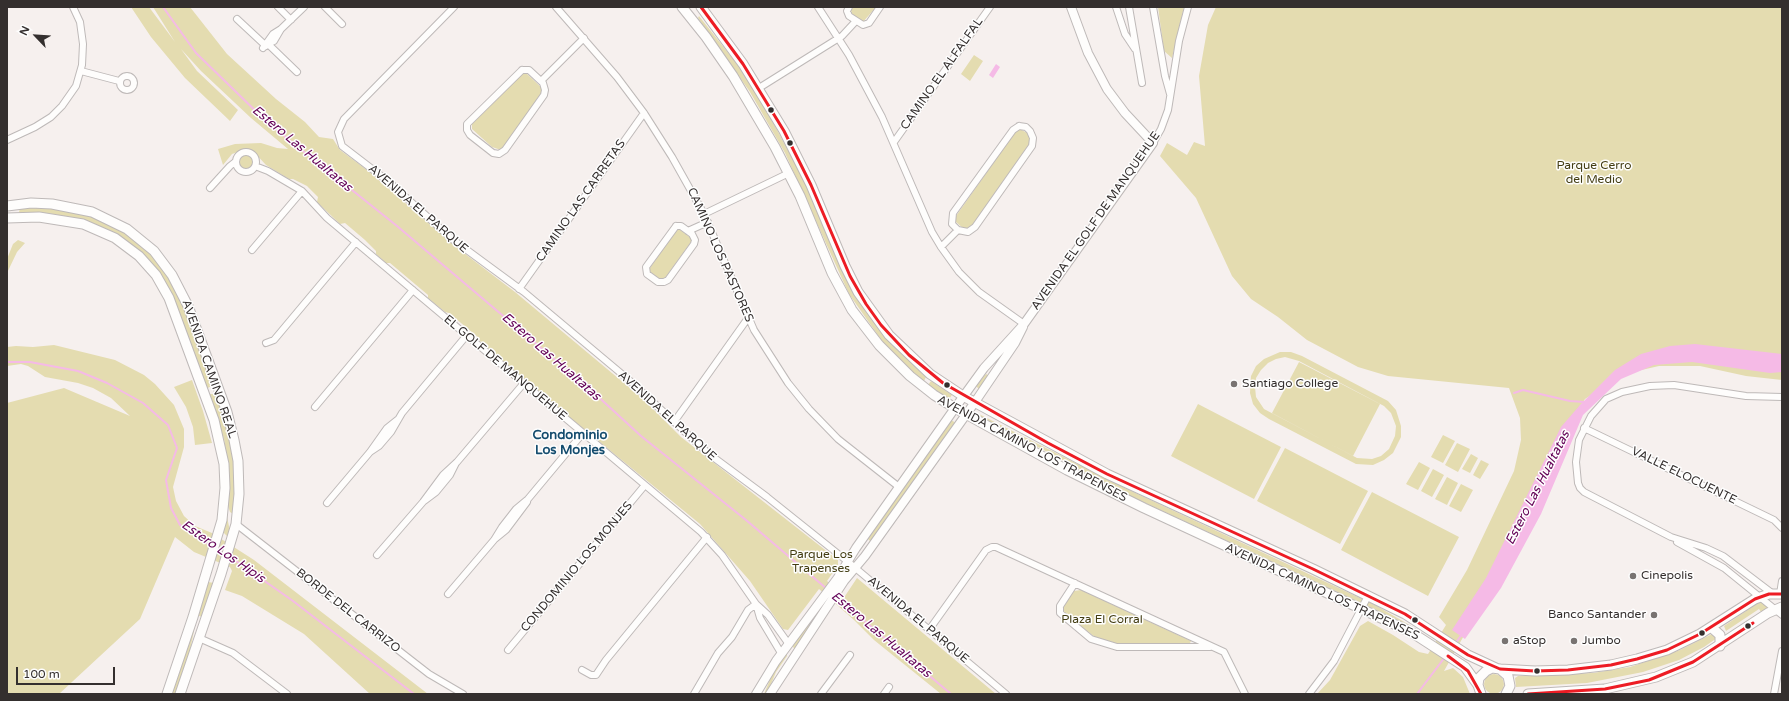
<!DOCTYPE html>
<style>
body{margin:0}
#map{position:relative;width:1789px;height:701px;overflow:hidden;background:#f6f0ee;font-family:"Varela Round",sans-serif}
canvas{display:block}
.frame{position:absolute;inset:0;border:8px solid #342f2e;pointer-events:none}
.north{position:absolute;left:16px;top:16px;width:40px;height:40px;-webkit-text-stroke:3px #fefefe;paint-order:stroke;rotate:295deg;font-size:11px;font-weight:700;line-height:16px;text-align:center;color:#342f2e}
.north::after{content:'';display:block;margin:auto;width:14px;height:18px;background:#342f2e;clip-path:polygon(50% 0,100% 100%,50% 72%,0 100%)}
.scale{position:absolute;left:16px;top:667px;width:99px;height:18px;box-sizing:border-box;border:2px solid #342f2e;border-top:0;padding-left:5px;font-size:12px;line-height:14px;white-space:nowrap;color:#342f2e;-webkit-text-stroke:3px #fefefe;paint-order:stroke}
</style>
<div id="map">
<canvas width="1789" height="701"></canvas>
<div class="frame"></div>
<div class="north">N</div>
<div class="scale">100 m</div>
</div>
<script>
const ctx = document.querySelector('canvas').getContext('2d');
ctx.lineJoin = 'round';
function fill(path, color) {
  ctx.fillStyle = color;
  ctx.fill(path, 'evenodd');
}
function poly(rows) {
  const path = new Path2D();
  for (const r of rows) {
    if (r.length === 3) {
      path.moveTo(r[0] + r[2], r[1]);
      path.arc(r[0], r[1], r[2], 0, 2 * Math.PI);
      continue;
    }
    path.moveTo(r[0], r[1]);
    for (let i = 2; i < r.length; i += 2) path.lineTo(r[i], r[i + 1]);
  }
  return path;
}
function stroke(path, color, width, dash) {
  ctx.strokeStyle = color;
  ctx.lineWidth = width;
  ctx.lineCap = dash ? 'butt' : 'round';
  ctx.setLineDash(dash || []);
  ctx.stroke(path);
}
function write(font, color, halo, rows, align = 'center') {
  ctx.font = font + ' "Varela Round",sans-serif';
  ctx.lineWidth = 3;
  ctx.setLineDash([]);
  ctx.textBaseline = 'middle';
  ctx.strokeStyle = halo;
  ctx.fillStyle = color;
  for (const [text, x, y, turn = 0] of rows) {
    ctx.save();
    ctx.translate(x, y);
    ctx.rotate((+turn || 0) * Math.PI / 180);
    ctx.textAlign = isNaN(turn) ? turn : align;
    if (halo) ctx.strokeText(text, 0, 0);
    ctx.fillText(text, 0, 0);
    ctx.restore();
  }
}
fill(poly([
 [131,7,149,7,175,42,153,7,190,7,227,54,276,99,305,122,319,137,333,139,340,150,367,170,456,247,515,292,643,399,681,437,838,560,838,565,827,581,845,596,857,578,996,694,941,694,874,640,854,620,819,589,788,630,783,629,750,581,700,524,536,390,480,341,479,338,449,313,445,312,428,298,428,295,390,263,386,263,376,254,376,251,365,240,345,223,340,224,317,202,318,197,307,186,293,179,289,179,266,165,253,151,246,149,232,154,223,165,218,149,235,144,261,143,277,148,288,149,251,118,201,71,181,49,197,71,238,110,230,121,185,78,151,37],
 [854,7,876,7,863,22,852,15,851,10],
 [1158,7,1184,7,1172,58,1164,51],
 [1216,7,1782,7,1782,380,1746,376,1700,366,1659,366,1624,374,1585,399,1577,411,1466,632,1444,671,1453,668,1463,677,1470,694,1317,694,1330,680,1360,626,1368,621,1393,635,1419,652,1428,654,1446,625,1439,617,1467,570,1514,471,1521,440,1520,418,1509,388,1388,376,1358,367,1307,340,1278,317,1251,299,1232,276,1196,198,1160,156,1167,143,1187,155,1194,142,1205,146,1199,76,1208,25],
 [699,16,741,69,775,126,804,181,844,274,860,303,891,344,926,377,924,381,907,367,882,341,849,294,785,153,750,92,698,18],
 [974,55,983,61,970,81,961,74],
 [522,73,527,74,542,88,541,94,501,150,492,147,472,129,472,124],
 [1020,129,1027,133,1030,139,1030,143,971,227,964,229,956,222,956,216,1015,132],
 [246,162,8],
 [20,208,55,208,93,216,117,227,145,248,165,271,180,298,212,384,211,386,208,388,206,386,174,299,121,237,109,230,82,219,47,213,21,213,19,212],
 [679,229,691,238,691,242,665,278,660,279,649,273,650,268,676,230],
 [18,240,25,243,17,252,7,273,7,259,13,244],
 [54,345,115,360,144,375,155,384,174,405,184,429,184,447,173,487,176,501,184,516,195,526,212,533,254,560,428,694,370,694,304,634,242,596,225,590,232,571,230,567,194,552,175,537,140,619,59,694,7,694,7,403,64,388,130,416,111,398,93,388,78,383,45,377,28,366,21,364,7,366,7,347,16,346,33,347],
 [1280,352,1291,352,1302,356,1388,401,1396,410,1401,426,1401,437,1393,453,1384,460,1373,465,1356,464,1269,419,1260,413,1253,404,1250,393,1251,376,1256,366,1264,359],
 [1285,357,1299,361,1384,406,1391,413,1396,426,1395,436,1389,449,1381,456,1372,459,1357,458,1264,409,1256,397,1255,387,1256,378,1261,370,1268,363,1276,359],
 [1299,362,1380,404,1353,456,1272,413],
 [985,375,987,374,988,377,979,389,976,386],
 [192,380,203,411,212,443,195,445,193,427,186,407,174,387],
 [931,381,952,395,949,399,928,385],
 [215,392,229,434,233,452,235,474,233,514,230,512,228,506,227,458,224,439,209,394,213,394],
 [1198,404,1281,447,1254,499,1171,456],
 [975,412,1129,490,1375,605,1413,627,1128,495,974,413],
 [951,420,956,423,873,540,870,541,868,539,868,537],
 [1443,435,1455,441,1443,463,1431,457],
 [1457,443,1470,449,1458,472,1445,465],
 [1285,448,1368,491,1340,544,1257,501],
 [1471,454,1478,458,1470,473,1462,469],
 [1481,460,1489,464,1480,479,1473,475],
 [1419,462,1430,468,1418,490,1406,484],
 [1433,469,1444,475,1432,497,1421,491],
 [1447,477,1458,483,1447,505,1435,499],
 [1461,484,1473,490,1461,512,1449,506],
 [1372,492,1459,537,1428,596,1341,550],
 [227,517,230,531,228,537,223,532],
 [208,582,214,583,202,617,197,615],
 [1081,590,1191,641,1190,643,1115,644,1095,637,1064,613,1063,607,1074,591],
 [1761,601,1769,608,1761,612,1759,609,1726,631,1724,626],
 [196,621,188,660,175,694,170,694],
 [809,623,811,625,795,650,792,645],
 [1714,633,1717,638,1704,647,1679,660,1643,672,1587,683,1516,687,1515,678,1518,676,1593,673,1630,667,1680,650],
 [787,653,787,656,776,672,767,694,764,694,774,670],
 [1494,684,10]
]), '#e4dcb0');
fill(poly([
 [996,64,1000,67,993,78,989,75],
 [1695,344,1782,354,1782,372,1770,373,1692,362,1654,365,1621,379,1583,415,1541,514,1501,588,1465,639,1452,630,1486,578,1561,427,1580,405,1615,370,1641,354,1670,346]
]), '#f5bae6');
stroke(poly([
 [163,7,196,53,268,123,397,226,593,392,641,436,746,520,827,589],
 [7,362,30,362,78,371,107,383,143,403,168,425,177,448,166,480,171,508,180,525,211,546],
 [1514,393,1523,390,1570,401,1584,402],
 [217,549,225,554],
 [229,556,293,601,414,694],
 [836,597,951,694],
 [1455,644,1462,634],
 [1417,694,1445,657]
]), '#f5bae6', 2);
const minor = poly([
 [278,7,291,20],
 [325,7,342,24],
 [454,7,344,119,338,132,342,146,389,182,452,239,524,292,629,380,709,454,767,497,847,561,1006,694],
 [556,7,617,77,644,113,672,157,704,214,754,330,788,383,809,409,838,439,899,487],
 [818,7,849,55,882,117,932,232,941,247,959,272,979,292,1024,324],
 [849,7,847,11,849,16,863,25,869,23,880,7],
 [1116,7,1125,34,1135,49],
 [1129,7,1142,83],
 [1153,7,1165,76,1170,94],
 [237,19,266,46],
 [268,44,297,72],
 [268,44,274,41,281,29],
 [263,48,273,34,281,29,304,7],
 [522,70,529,70,543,83,545,90,544,95,505,150,499,154,493,153,470,135,467,130,467,124,522,70],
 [81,71,119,81],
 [127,83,7],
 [541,81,584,38],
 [759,88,842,36,855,22],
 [1019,126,1026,127,1030,131,1033,138,1032,146,975,227,968,232,958,230,952,224,953,213,1013,130,1019,126],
 [7,140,35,127,51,117,62,106,76,86,82,65,83,44,80,22,73,7],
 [894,142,990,7],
 [1153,143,1161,129,1168,110,1179,41,1188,7],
 [246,162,10],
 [255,166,268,171,302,191,327,218,701,532,722,555,756,604,768,615,788,643],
 [210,188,230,166,235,162],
 [704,214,789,173],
 [676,226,681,226,692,234,695,240,694,244,668,280,664,282,658,282,647,274,646,267,676,226],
 [688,231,708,222],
 [941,247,958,230],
 [252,250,302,191],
 [519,289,644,113],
 [266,343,274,340,356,242],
 [315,407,413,290],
 [674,422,748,318],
 [1584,428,1774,520,1782,528],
 [370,452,379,446,391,432,402,413,467,335],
 [424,501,436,492,450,475,456,463],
 [327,503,370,452,387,428,397,420],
 [236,524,429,674,463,694],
 [495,539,506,530,527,502],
 [1677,542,1724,568,1782,615],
 [377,555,423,502,443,475,457,462,524,383],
 [1075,583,1060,606,1060,613,1091,639,1117,647,1210,647],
 [448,594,494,540,502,527,516,509,528,499,583,433],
 [1773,594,1723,556,1706,548,1671,537,1584,492,1580,488,1578,483,1576,462,1579,440,1591,416,1606,399,1622,392,1650,386,1674,385,1746,396,1782,397],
 [1780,594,1782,581],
 [756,604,760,618,781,653],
 [929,630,986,550,992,547,996,547,1224,652,1245,694],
 [199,638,233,653,287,694],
 [508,650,645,485],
 [582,670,591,675,596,675,606,660,707,537],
 [694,694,718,653,732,637,748,610,756,604],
 [821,694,850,655],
 [884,694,889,687],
 [1309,694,1334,661,1368,596],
 [1774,694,1782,651]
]);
const tertiary = poly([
 [756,694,776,661,837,579,856,548,955,408,984,368,1024,324,1153,143,1125,113,1107,89,1088,53,1071,7],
 [770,694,844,581,865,556,975,402,1015,343,1023,327]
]);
const secondary = poly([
 [682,7,706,37,733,76,775,147,800,196,832,273,852,310,879,345,910,376,934,395,955,408,1067,470,1144,508,1411,632,1465,667,1478,685],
 [701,7,743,64,784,131,811,185,845,266,858,292,889,335,930,374,963,396,1107,474,1313,569,1405,614,1468,655,1496,668],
 [7,206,31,203,52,204,92,212,127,229,154,251,172,275,188,306,227,412,234,440,238,461,239,494,236,524,221,574,180,694],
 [7,218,39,217,83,224,115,238,139,256,156,275,169,298,214,420,224,464,225,488,222,520,193,617,167,694],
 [1712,628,1720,635,1720,646],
 [1500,669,1535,671,1568,670,1611,665,1637,659,1667,650,1700,634,1755,599,1769,594,1782,594],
 [1481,694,1478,685,1479,678,1486,671,1492,668,1500,669,1508,676,1510,686,1506,694],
 [1528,694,1605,689,1656,677,1693,662,1768,613,1782,607]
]);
stroke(minor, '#beb9b8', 8);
stroke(tertiary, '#beb9b8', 10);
stroke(secondary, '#beb9b8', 11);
stroke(minor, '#fefdfc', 6);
stroke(tertiary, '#fefdfc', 8);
stroke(secondary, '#fefdfc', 9);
stroke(poly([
 [701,7,743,64,784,131,811,185,850,276,866,304,881,325,909,355,943,383,1048,443,1107,474,1313,569,1405,614,1468,655,1500,669,1535,671,1568,670,1611,665,1637,659,1667,650,1700,634,1755,599,1769,594,1782,594],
 [1448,656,1468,671,1481,694],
 [1528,694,1605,689,1649,680,1693,662,1753,623]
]), '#ed1c24', 3);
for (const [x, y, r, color] of [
 [771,110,3.5,"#342f2e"],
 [790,143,3.5,"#342f2e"],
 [1234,384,4,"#787371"],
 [947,385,3.5,"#342f2e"],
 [1633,576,4,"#787371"],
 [1654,615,4,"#787371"],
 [1415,620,3.5,"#342f2e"],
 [1748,626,3.5,"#342f2e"],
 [1702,633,3.5,"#342f2e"],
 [1505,641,4,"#787371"],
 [1574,641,4,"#787371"],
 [1537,671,3.5,"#342f2e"]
]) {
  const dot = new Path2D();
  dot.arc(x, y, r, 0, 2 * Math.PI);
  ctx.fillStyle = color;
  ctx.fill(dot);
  stroke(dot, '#fefefe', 1.5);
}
write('12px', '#342f2e', '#fefefe', [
 ["CAMINO EL ALFALFAL",942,74,-55],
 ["CAMINO LAS CARRETAS",581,201,-55],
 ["AVENIDA EL PARQUE",418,209,41],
 ["AVENIDA EL GOLF DE MANQUEHUE",1096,221,-55],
 ["CAMINO LOS PASTORES",720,255,66],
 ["EL GOLF DE MANQUEHUE",505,368,40],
 ["AVENIDA CAMINO REAL",209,369,71],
 ["AVENIDA EL PARQUE",667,416,42],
 ["AVENIDA CAMINO LOS TRAPENSES",1032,449,28],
 ["VALLE ELOCUENTE",1684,476,26],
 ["CONDOMINIO LOS MONJES",577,567,-50],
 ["AVENIDA CAMINO LOS TRAPENSES",1322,592,25],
 ["BORDE DEL CARRIZO",348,611,38],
 ["AVENIDA EL PARQUE",918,620,40]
]);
write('12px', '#433d12', '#fefefe', [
 ["Parque Cerro",1594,166],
 ["del Medio",1594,180],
 ["Parque Los",821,555],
 ["Trapenses",821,569],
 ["Plaza El Corral",1102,620]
]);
write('12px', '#342f2e', '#fefefe', [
 ["Santiago College",1242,384],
 ["Cinepolis",1641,576],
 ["Banco Santander",1646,615,"right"],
 ["aStop",1513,641],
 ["Jumbo",1582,641]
], 'left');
write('italic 13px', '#630056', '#fefefe', [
 ["Estero Las Hualtatas",302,149,40],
 ["Estero Las Hualtatas",551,357,41],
 ["Estero Las Hualtatas",1538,488,-63],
 ["Estero Los Hipis",223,552,35],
 ["Estero Las Hualtatas",881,635,40]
]);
write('bold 13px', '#144c6e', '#fefefe', [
 ["Condominio",570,436],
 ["Los Monjes",570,451]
]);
</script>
